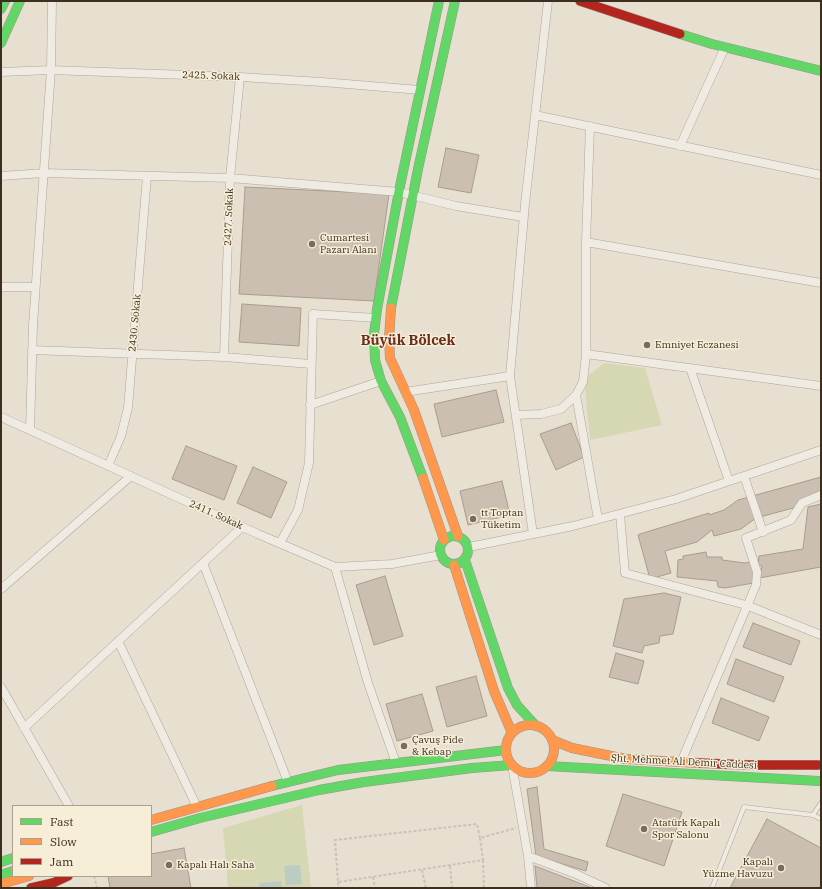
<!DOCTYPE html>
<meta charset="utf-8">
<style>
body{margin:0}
#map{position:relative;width:822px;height:889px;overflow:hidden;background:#e7e0d1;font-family:"IBM Plex Serif",serif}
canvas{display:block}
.frame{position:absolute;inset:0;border:2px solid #3d2e20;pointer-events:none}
.legend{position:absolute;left:12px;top:805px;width:140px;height:72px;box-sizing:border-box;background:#f7eed8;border:1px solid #ada18e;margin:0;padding:5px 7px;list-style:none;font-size:12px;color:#3d2e20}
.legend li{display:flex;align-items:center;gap:8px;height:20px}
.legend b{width:20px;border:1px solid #ada18e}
</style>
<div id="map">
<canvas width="822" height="889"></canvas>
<div class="frame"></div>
<ul class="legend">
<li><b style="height:5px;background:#63d668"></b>Fast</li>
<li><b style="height:5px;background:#ff974d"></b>Slow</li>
<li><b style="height:5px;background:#b3261e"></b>Jam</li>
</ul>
</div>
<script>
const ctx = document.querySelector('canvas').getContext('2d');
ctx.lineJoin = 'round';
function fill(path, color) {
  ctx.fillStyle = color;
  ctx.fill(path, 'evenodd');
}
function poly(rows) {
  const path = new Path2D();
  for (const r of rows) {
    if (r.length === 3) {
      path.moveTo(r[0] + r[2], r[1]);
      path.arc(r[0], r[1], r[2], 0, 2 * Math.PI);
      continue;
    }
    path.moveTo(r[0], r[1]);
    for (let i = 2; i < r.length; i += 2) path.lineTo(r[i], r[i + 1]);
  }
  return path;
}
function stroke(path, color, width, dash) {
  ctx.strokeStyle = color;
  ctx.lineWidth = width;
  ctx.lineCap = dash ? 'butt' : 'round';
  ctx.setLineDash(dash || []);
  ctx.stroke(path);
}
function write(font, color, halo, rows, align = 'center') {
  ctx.font = font + ' "IBM Plex Serif",serif';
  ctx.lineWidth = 3;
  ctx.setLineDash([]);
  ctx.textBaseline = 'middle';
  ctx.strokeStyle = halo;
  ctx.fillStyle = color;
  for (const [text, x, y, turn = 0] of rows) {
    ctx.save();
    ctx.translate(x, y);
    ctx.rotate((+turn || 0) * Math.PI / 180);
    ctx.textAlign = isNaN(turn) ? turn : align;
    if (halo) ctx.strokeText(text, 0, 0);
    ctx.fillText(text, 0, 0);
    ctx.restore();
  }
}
fill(poly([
 [604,363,645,368,662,425,590,440,585,390,588,376],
 [302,805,311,888,228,888,223,828]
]), '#d6d7b3');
fill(poly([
 [300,865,302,884,286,885,284,866],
 [281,881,282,888,260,888,259,883]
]), '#bcccc2');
const building = poly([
 [446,148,479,155,471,193,438,187,446,148],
 [245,187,389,194,374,301,239,294,245,187],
 [242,304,301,308,299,346,239,342,242,304],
 [496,390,504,422,442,437,434,404,496,390],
 [571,423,584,457,556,470,540,434,571,423],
 [186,446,237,466,224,500,172,479,186,446],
 [253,467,287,482,271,518,237,503,253,467],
 [821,477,821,496,812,503,756,518,741,529,714,536,712,530,697,542,665,551,671,573,650,579,638,535,640,534,709,513,709,515,724,510,738,500,821,477],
 [502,481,510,515,468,525,460,491,502,481],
 [821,504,821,567,759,578,759,582,725,588,718,587,717,581,677,577,678,560,683,559,683,556,706,552,707,557,722,557,722,560,745,563,757,561,757,570,761,571,762,566,758,565,759,556,803,549,808,507,821,504],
 [385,576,403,636,374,645,356,585,385,576],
 [664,593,681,597,673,634,660,636,659,643,644,646,642,653,613,646,624,599,664,593],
 [753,623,800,641,791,665,743,647,753,623],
 [616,653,644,661,638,684,609,677,616,653],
 [736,659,784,677,774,702,727,684,736,659],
 [476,676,487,716,447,727,436,687,476,676],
 [422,694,433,731,397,741,386,704,422,694],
 [721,698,769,717,759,741,712,723,721,698],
 [537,787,544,849,588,862,586,871,536,856,527,789,537,787],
 [623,794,682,812,664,866,606,846,623,794],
 [767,819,821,848,821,888,730,888,767,819],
 [184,848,191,888,110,888,108,876,151,876,151,854,184,848],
 [535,866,592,888,537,888,535,866]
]);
fill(building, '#cbbfb2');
stroke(building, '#a89c90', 1);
const lane = poly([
 [813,815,821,803],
 [712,888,744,807,813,815,821,819]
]);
const street = poly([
 [1,72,51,70,240,77,322,82,420,90],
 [535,115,821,175],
 [680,146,725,47],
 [1,176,44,173,230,178,399,192,456,206,523,217],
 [586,242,821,283],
 [1,287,35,287],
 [32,350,224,357,311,364],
 [586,354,821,386],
 [224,357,230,178,240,77],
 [690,368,729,481],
 [405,392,510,376],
 [576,395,598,519],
 [310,405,381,381],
 [516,415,541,414,561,409,576,395,583,382,586,354,586,242,590,126],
 [1,417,258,534,335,567,392,564,441,555],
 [30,430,33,325,51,70,52,1],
 [108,466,121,436,128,408,147,176],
 [744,476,763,532],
 [620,514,625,573,746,605,821,635],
 [533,534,510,376,525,204,548,1],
 [280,543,298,510,309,463,313,314,376,318],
 [469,547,573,526,676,499,821,450],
 [203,563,288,782],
 [335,567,368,683,396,763],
 [1,589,131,476],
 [118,641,197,807],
 [1,687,69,806],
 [24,728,242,527],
 [681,762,756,585,757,572,746,538,791,520,802,503,821,495],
 [512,765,528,856,531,888],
 [528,856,576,874,606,888]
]);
const fast = poly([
 [1,9,5,1],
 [680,34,712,44,821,71],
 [1,43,20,1],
 [391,308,418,169,455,1],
 [423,478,400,417,381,381,375,360,374,334,377,309,400,186,439,1],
 [454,550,14],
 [465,560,508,688,517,705,536,726],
 [547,766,819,781],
 [272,786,338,770,506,750],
 [151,832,200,818,319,790,364,782,472,768,512,765],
 [1,862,13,858],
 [1,875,13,871]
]);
const slow = poly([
 [391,308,389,339,390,358,414,410,458,536],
 [423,478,444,540],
 [454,565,494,691,512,733],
 [530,749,24],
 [552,740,572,748,626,759,699,763],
 [151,820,272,786],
 [1,884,29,876]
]);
const jam = poly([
 [580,1,680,34],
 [699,763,748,765,818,765],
 [31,888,53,883,68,876]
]);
stroke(lane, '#ada599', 5);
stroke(street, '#ada599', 9);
stroke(fast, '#9c958a', 10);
stroke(slow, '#9c958a', 10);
stroke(jam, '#9c958a', 10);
stroke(poly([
 [480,838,483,860,338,882,335,840,477,824,480,838,516,828],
 [483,860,484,888],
 [450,866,452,888],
 [422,870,426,888],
 [94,876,97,888],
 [373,877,375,888],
 [338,882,339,888]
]), '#c8c2b9', 2, [3, 2]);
stroke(lane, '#efebe3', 4);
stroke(street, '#efebe3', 8);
stroke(fast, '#63d668', 9);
stroke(slow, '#ff974d', 9);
stroke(jam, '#b3261e', 9);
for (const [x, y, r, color] of [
 [312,244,4,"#786c5e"],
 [647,345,4,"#786c5e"],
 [473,519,4,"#786c5e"],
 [404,746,4,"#786c5e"],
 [644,829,4,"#786c5e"],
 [169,865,4,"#786c5e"],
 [781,868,4,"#786c5e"]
]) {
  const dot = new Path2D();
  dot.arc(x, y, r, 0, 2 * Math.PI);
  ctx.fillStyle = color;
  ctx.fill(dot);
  stroke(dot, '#f7eed8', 1.5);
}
write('10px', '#3d2e20', '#f7eed8', [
 ["2425. Sokak",211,76,2],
 ["2427. Sokak",229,217,-88],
 ["2430. Sokak",135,323,-85],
 ["2411. Sokak",216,515,24],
 ["Şht. Mehmet Ali Demir Caddesi",684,762,3]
]);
write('10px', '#3d2e20', '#f7eed8', [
 ["Cumartesi",320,238],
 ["Pazarı Alanı",320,250],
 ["Emniyet Eczanesi",655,345],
 ["tt Toptan",481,513],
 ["Tüketim",481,525],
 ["Çavuş Pide",412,740],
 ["& Kebap",412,752],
 ["Atatürk Kapalı",652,823],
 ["Spor Salonu",652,835],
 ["Kapalı",773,862,"right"],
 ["Yüzme Havuzu",773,874,"right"],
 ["Kapalı Halı Saha",177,865]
], 'left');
write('bold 14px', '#6b2e1e', '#f7eed8', [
 ["Büyük Bölcek",408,341]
]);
</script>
